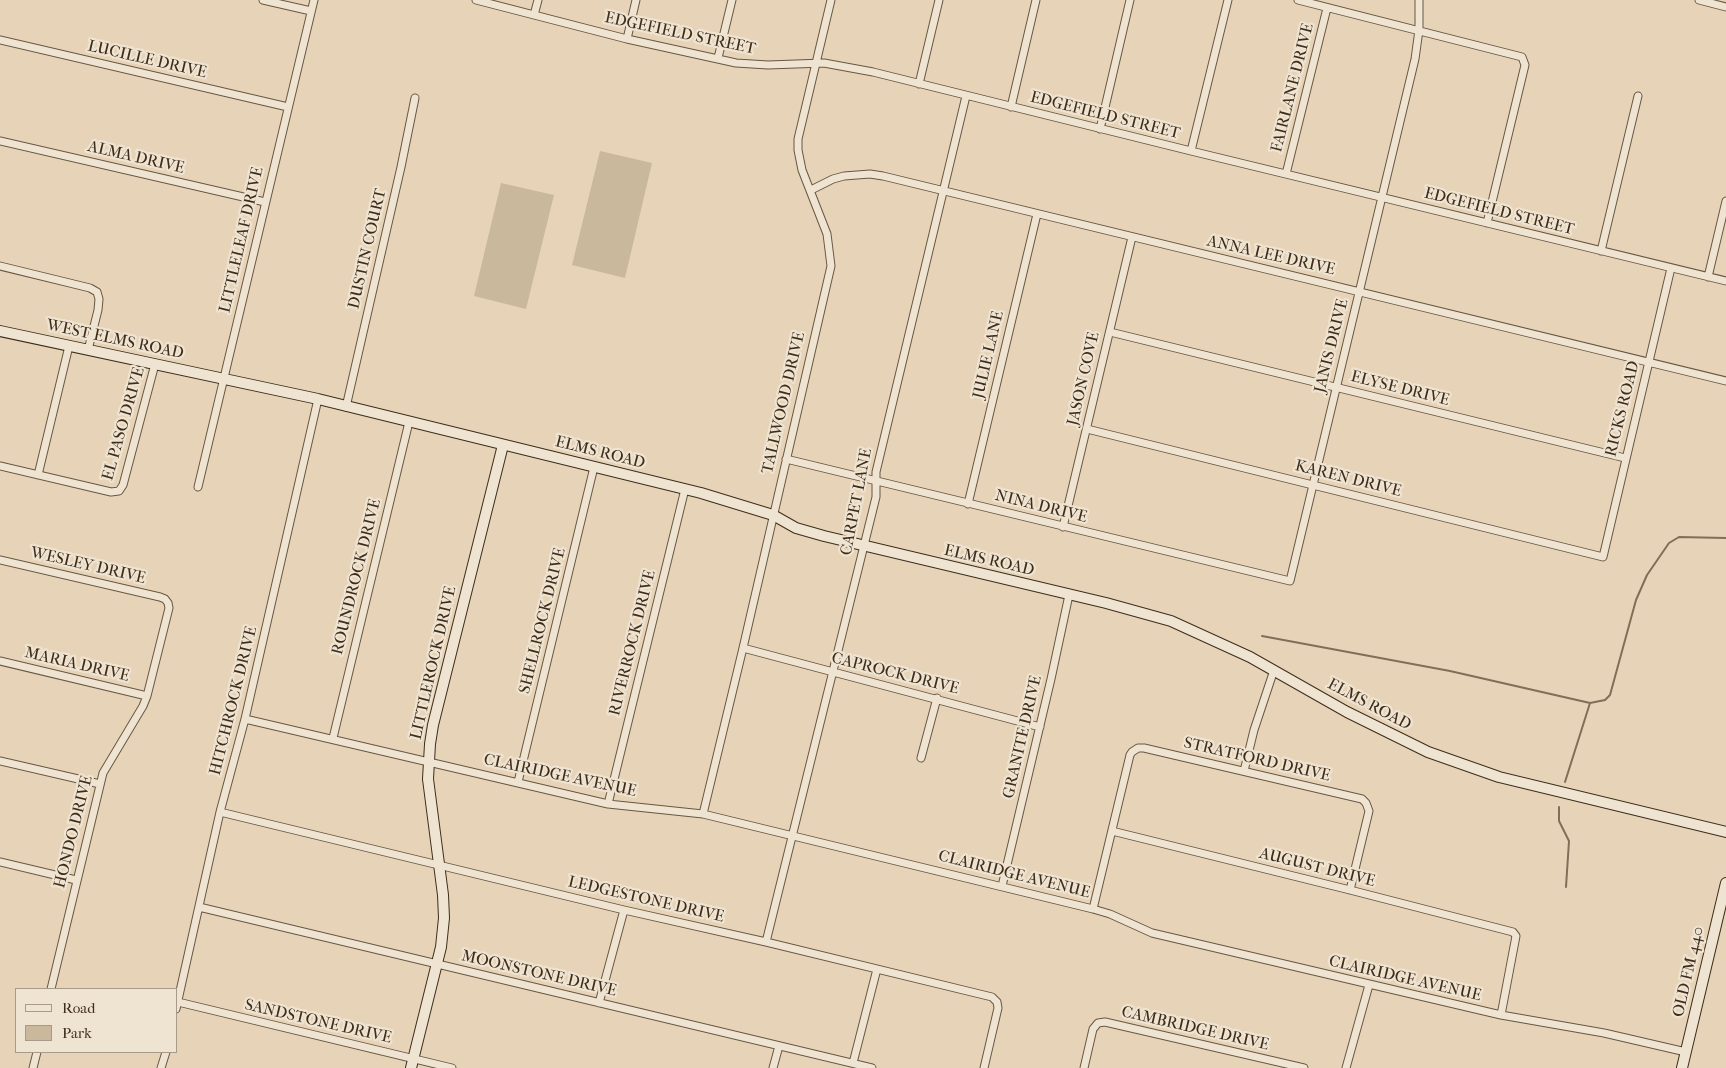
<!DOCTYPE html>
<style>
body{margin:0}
#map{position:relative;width:1726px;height:1068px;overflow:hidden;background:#e7d4b8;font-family:"IM FELL French Canon",serif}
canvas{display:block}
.legend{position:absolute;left:15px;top:988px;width:162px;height:65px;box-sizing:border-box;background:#efe3d1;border:1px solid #a89a88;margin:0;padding:6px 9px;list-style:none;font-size:15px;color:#3d2d1a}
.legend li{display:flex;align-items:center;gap:10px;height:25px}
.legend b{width:25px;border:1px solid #a89a88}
</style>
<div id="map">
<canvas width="1726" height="1068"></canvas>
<ul class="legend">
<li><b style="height:6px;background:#efe3d1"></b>Road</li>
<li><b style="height:14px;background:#cab89d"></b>Park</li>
</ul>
</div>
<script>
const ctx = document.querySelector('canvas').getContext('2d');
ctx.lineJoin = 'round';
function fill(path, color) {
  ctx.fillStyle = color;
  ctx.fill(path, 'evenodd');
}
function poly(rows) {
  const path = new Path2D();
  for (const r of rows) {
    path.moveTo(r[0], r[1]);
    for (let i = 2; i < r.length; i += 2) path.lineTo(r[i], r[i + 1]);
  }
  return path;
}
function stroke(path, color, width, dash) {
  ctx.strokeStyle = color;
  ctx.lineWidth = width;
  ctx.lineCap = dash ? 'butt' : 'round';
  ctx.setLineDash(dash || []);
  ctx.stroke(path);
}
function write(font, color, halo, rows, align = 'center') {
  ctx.font = font + ' "IM FELL French Canon",serif';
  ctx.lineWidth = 4.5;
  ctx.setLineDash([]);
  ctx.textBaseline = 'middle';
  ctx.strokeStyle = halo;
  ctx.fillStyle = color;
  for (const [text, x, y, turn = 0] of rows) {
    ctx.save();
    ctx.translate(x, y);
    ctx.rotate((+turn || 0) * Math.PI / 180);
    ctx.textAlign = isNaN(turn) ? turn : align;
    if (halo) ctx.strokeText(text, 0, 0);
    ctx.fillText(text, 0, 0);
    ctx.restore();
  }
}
fill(poly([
 [600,151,652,163,625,278,572,265],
 [501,183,554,195,526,309,474,296]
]), '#cab89d');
stroke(poly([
 [1262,636,1450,671,1590,703,1605,700,1610,695,1636,600,1647,575,1669,543,1679,537,1726,538],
 [1565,782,1590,703],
 [1559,807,1559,821,1569,841,1566,887]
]), '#806f58', 2);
const street = poly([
 [263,0,311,11],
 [476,0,627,39,736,63,768,65,824,63,873,72,1191,151,1726,281],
 [1298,0,1522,57,1525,65,1487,223],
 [1699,0,1726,7],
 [534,15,538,0],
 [627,39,636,0],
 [0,40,288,107],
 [718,58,732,0],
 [919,84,939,0],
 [1011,107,1036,0],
 [1100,129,1130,0],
 [0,141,265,202],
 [1191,151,1228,0],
 [1286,174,1327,8],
 [811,190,833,179,844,176,870,174,883,176,1726,381],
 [1601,251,1638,96],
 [0,266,90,288,97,292,99,299,98,310,88,350],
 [1708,277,1726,201],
 [1110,332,1625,458],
 [346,407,401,167,415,98],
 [1087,429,1603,557,1671,268],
 [786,459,1290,581,1415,59,1419,30,1419,0],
 [0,466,111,492,119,491,123,485,155,364],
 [38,475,69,346],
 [198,487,314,0],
 [968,504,1037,214],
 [1063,527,1132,237],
 [0,560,160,597,165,599,168,603,169,608,147,696,143,706,103,773,51,989],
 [743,648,1040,727],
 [0,661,147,696],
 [245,719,608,804,703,814,1093,909,1110,914,1152,933,1501,1015,1604,1033,1686,1052],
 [333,738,409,422],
 [921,758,937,698],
 [0,761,100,784],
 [1244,771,1254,730,1274,670],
 [518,782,594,467],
 [608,804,685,489],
 [220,812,624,910,766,942,992,997,997,1002,998,1008,984,1068],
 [703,814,743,648,831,266,827,234,802,170,798,150,798,139,831,0],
 [1112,831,1350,890,1513,932,1516,936,1501,1015],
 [0,862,76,880],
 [1002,886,1051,679,1069,595],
 [199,907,872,1068],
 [1093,909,1130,755,1132,752,1138,748,1144,748,1362,799,1366,803,1369,811,1350,890],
 [766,942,876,497,876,472,966,96],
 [178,1002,452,1068],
 [599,1003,624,910],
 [176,1009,220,812,245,719,318,399],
 [853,1063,877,969],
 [33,1068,37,1052],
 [161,1068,166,1052],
 [773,1068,779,1046],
 [1084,1068,1093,1029,1098,1023,1105,1022,1304,1068],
 [1346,1068,1369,985]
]);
const secondary = poly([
 [0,331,318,399,701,493,773,515,796,528,824,536,1106,603,1171,621,1250,657,1347,712,1428,752,1499,777,1726,832],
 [411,1068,441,947,444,918,443,895,428,779,430,744,433,725,503,445],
 [1682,1068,1726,883]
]);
stroke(street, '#685742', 9);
stroke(secondary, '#3d2d1a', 12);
stroke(street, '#efe3d1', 7);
stroke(secondary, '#efe3d1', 10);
write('16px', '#3d2d1a', '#efe3d1', [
 ["EDGEFIELD STREET",680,34,12],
 ["LUCILLE DRIVE",147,60,13],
 ["FAIRLANE DRIVE",1293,88,-76],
 ["EDGEFIELD STREET",1105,116,14],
 ["ALMA DRIVE",136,158,13],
 ["EDGEFIELD STREET",1499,212,14],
 ["LITTLELEAF DRIVE",242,240,-77],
 ["DUSTIN COURT",368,249,-77],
 ["ANNA LEE DRIVE",1271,256,13],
 ["WEST ELMS ROAD",115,340,12],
 ["JANIS DRIVE",1332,346,-76],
 ["JULIE LANE",989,355,-77],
 ["JASON COVE",1084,379,-77],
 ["ELYSE DRIVE",1400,389,14],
 ["TALLWOOD DRIVE",784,403,-77],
 ["RICKS ROAD",1623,409,-76],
 ["EL PASO DRIVE",124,424,-74],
 ["ELMS ROAD",600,453,14],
 ["KAREN DRIVE",1348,479,14],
 ["CARPET LANE",857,502,-79],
 ["NINA DRIVE",1041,507,14],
 ["ELMS ROAD",989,561,13],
 ["WESLEY DRIVE",88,566,13],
 ["ROUNDROCK DRIVE",357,577,-76],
 ["SHELLROCK DRIVE",543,621,-76],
 ["RIVERROCK DRIVE",633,643,-76],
 ["LITTLEROCK DRIVE",434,663,-77],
 ["MARIA DRIVE",77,665,13],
 ["CAPROCK DRIVE",895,674,14],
 ["HITCHROCK DRIVE",234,701,-76],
 ["ELMS ROAD",1369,705,28],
 ["GRANITE DRIVE",1023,737,-77],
 ["STRATFORD DRIVE",1257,760,13],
 ["CLAIRIDGE AVENUE",560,776,12],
 ["HONDO DRIVE",74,832,-76],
 ["AUGUST DRIVE",1317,868,14],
 ["CLAIRIDGE AVENUE",1014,875,14],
 ["LEDGESTONE DRIVE",646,900,13],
 ["OLD FM 440",1689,972,-77],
 ["MOONSTONE DRIVE",539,974,13],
 ["CLAIRIDGE AVENUE",1405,979,13],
 ["SANDSTONE DRIVE",318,1022,13],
 ["CAMBRIDGE DRIVE",1195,1029,13]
]);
</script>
